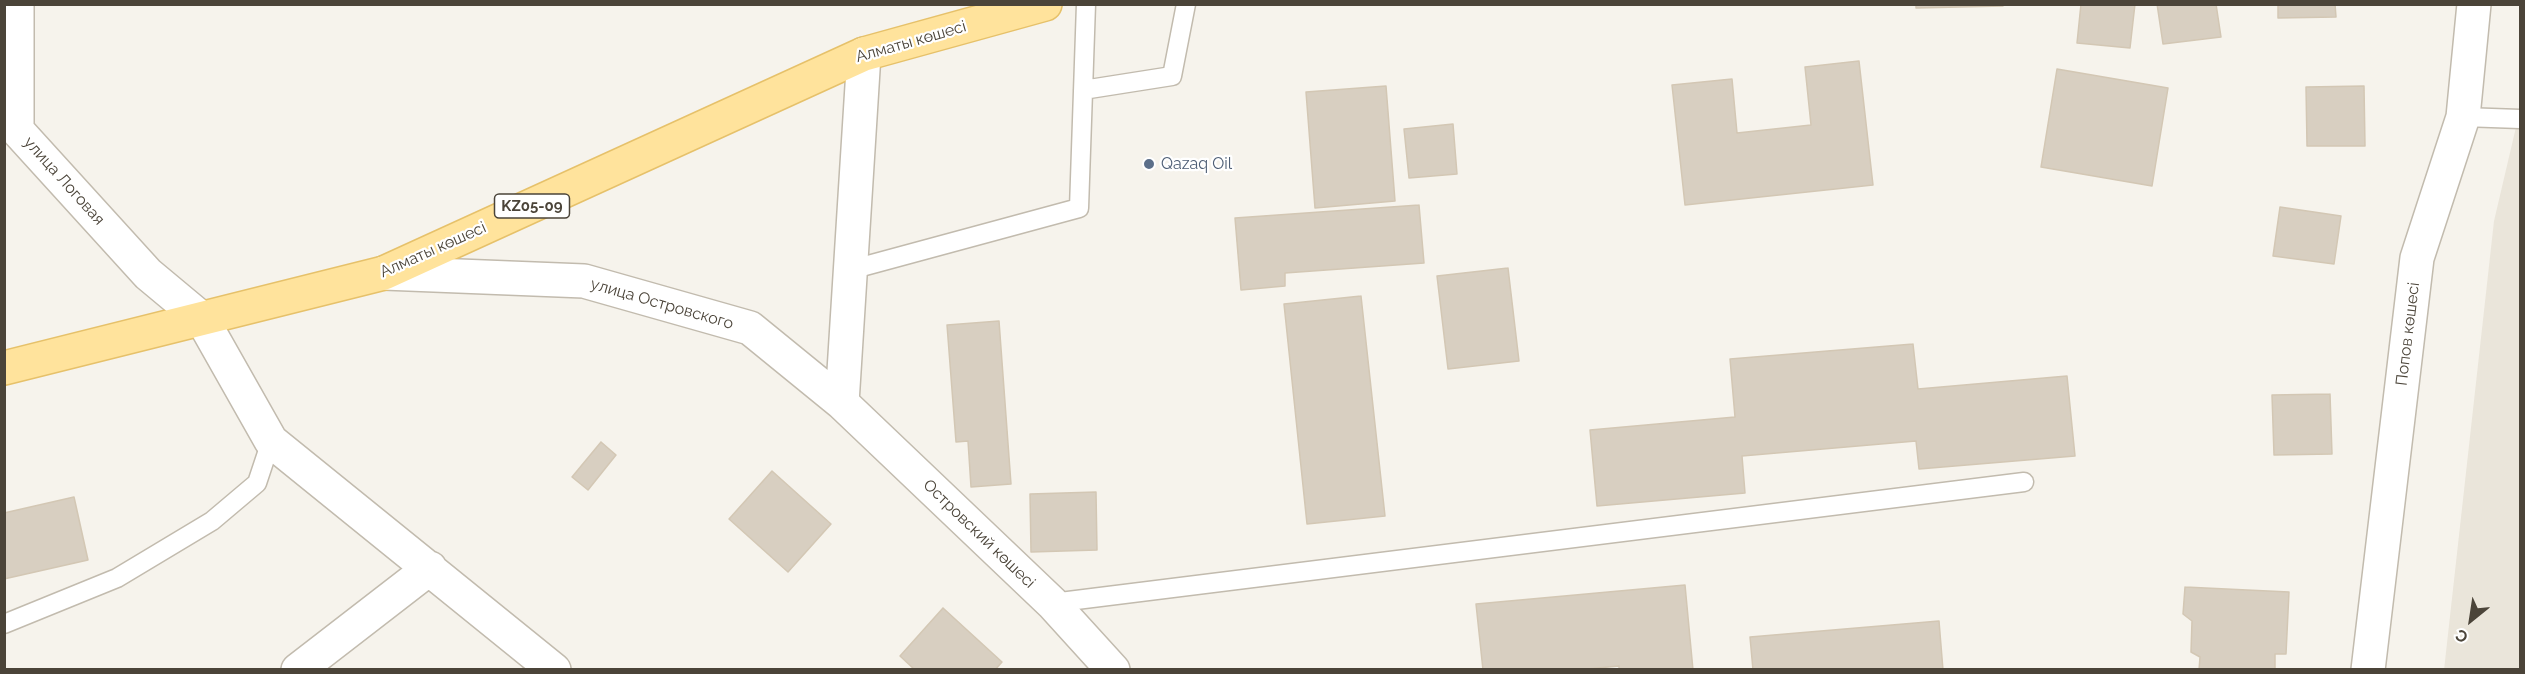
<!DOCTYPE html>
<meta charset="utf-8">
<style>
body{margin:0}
#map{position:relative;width:2525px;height:674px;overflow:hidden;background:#f6f3ec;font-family:Raleway,sans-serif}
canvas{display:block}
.frame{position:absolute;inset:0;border:6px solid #4b4439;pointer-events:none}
.north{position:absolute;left:2441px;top:590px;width:60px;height:60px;-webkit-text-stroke:4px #fff;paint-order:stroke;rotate:210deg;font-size:16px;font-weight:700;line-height:24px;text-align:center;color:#4b4439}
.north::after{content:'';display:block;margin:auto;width:21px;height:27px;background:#4b4439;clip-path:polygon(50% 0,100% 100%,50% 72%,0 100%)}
</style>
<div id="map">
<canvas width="2525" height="674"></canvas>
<div class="frame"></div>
<div class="north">С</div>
</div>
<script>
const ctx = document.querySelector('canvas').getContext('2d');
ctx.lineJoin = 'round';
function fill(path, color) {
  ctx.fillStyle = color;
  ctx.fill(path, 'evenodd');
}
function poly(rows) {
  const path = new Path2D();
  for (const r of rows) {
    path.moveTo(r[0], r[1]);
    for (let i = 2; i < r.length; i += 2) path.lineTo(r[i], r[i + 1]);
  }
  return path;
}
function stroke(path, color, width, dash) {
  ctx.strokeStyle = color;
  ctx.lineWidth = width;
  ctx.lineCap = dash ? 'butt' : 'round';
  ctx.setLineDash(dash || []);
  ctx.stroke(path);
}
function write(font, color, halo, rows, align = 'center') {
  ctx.font = font + ' Raleway,sans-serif';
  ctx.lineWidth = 4.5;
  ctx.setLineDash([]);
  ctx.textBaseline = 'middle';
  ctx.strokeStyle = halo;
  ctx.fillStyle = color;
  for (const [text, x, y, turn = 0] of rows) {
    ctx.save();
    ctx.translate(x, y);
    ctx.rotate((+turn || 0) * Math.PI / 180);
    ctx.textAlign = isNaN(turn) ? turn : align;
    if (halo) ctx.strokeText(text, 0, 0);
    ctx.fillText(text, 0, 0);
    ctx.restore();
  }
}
fill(poly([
 [2520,110,2520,669,2444,670,2494,221]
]), '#eae5da');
const building = poly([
 [1916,4,2003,4,2003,6,1916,8,1916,4],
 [2081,4,2135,4,2130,48,2077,43,2081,4],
 [2157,4,2216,4,2221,37,2163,44,2157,4],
 [2278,4,2335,4,2336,17,2278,18,2278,4],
 [1859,61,1873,185,1685,205,1672,85,1732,79,1737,133,1811,125,1805,67,1859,61],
 [2057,69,2168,88,2152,186,2041,167,2057,69],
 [1386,86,1395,201,1315,208,1306,92,1386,86],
 [2364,86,2365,146,2307,146,2306,87,2364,86],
 [1453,124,1457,174,1409,178,1404,129,1453,124],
 [1419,205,1424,263,1285,273,1285,286,1241,290,1235,218,1419,205],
 [2280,207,2341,216,2334,264,2273,256,2280,207],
 [1508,268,1519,361,1448,369,1437,276,1508,268],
 [1361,296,1385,516,1307,524,1284,304,1361,296],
 [999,321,1011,484,971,487,968,441,956,442,947,325,999,321],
 [1913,344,1918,389,2067,376,2075,456,1919,469,1916,441,1742,456,1745,493,1597,506,1590,430,1735,417,1730,359,1913,344],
 [2330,394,2332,454,2274,455,2272,395,2330,394],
 [601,442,616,455,588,490,572,477,601,442],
 [772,471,831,524,788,572,729,519,772,471],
 [1096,492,1097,550,1031,552,1030,494,1096,492],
 [74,497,88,560,4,579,4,513,74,497],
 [1685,585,1693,670,1619,670,1619,666,1577,670,1483,670,1476,604,1685,585],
 [2185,587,2289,592,2286,654,2275,654,2275,670,2199,670,2200,657,2191,652,2192,621,2183,614,2185,587],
 [943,608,1002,662,995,670,915,670,900,656,943,608],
 [1939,621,1943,670,1753,670,1750,637,1939,621]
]);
fill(building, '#d8cfc1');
stroke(building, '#d3c7b4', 1.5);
const lane = poly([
 [1083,90,1172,76,1186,4],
 [2463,117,2520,119],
 [850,270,1079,208,1086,4],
 [1052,603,2024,482],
 [4,624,117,578,212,521,257,483,271,441]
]);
const street = poly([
 [17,4,17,130,148,274,202,319,271,441,554,670],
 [384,273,584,281,750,328,842,403,1052,603,1113,670],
 [842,403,864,54],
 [298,670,430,568],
 [2368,670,2417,258,2463,117,2474,4]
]);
const primary = poly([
 [4,368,384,273,864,54,1045,4]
]);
stroke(lane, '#c2bbae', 21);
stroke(street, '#c2bbae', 36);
stroke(primary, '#e6c16a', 36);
stroke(lane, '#fff', 18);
stroke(street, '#fff', 33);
stroke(primary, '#ffe39c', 33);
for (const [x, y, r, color] of [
 [1149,164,6,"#5c6f8a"]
]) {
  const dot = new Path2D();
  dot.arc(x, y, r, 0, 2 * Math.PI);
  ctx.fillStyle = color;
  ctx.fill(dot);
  stroke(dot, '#fff', 2);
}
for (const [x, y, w] of [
 [532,206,75]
]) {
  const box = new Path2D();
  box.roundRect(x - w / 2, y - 12, w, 24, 4.5);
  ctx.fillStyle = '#fff';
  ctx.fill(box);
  stroke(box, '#4b4439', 1.5);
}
write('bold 15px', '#4b4439', null, [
 ["KZ05-09",532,206]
]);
write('16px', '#4b4439', '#fff', [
 ["Алматы көшесі",911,42,-16],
 ["улица Логовая",64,181,48],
 ["Алматы көшесі",433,250,-24],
 ["улица Островского",662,304,16],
 ["Попов көшесі",2408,334,-83],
 ["Островский көшесі",979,534,44]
]);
write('16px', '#4e5e75', '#fff', [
 ["Qazaq Oil",1161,164]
], 'left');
</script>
